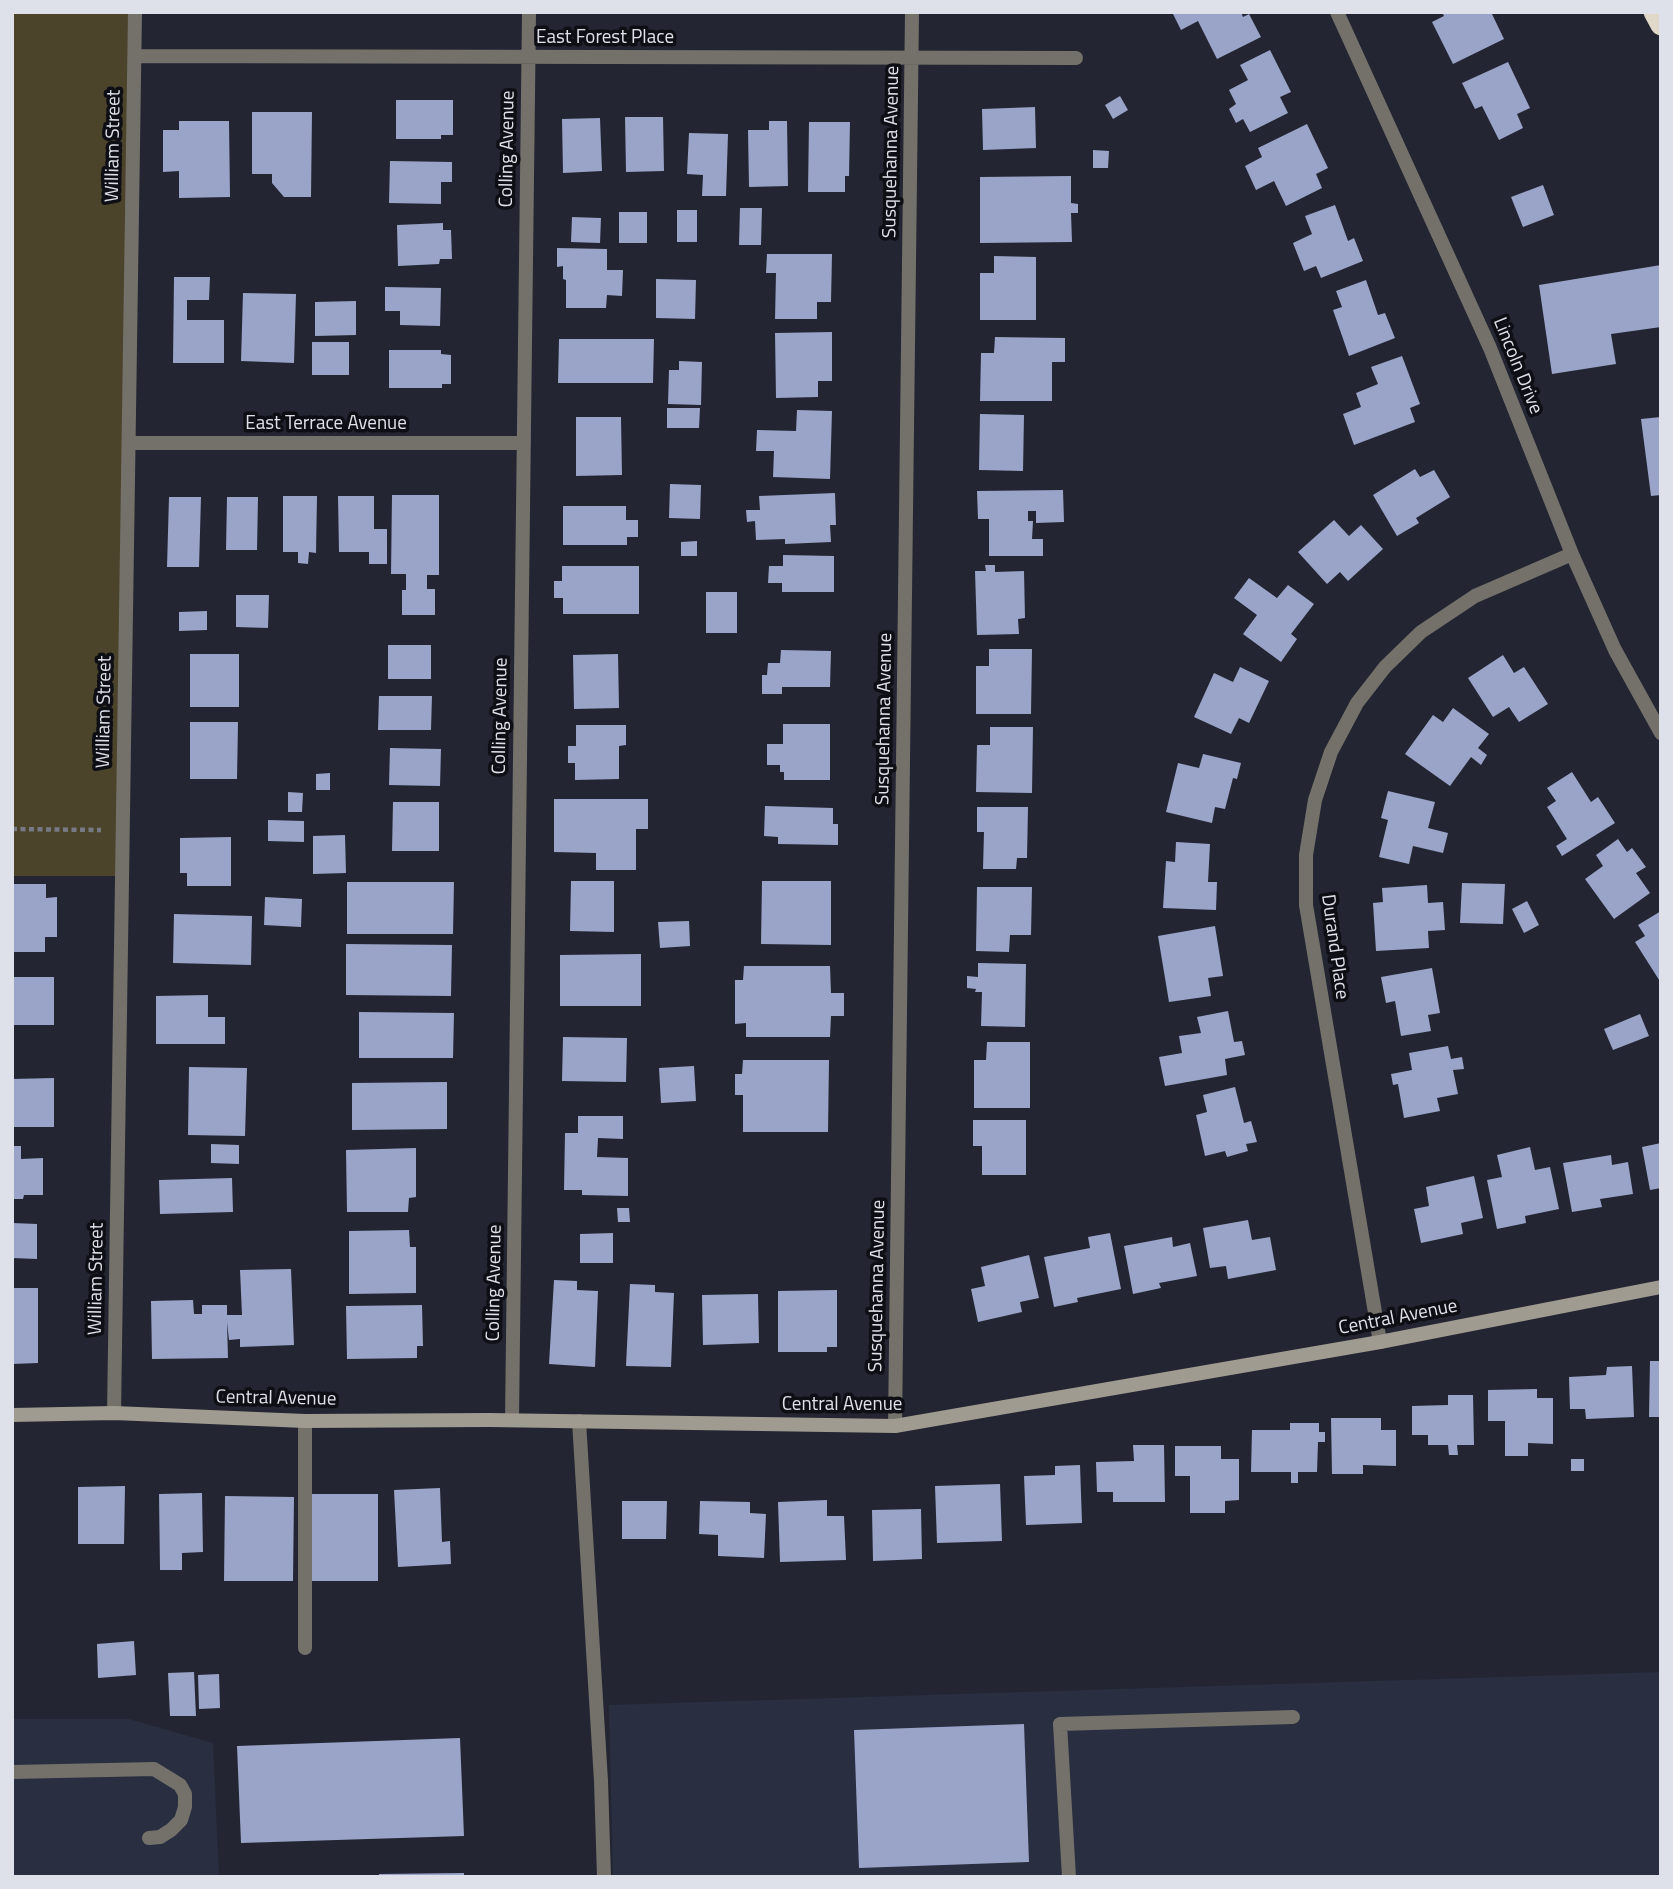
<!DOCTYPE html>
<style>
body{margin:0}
#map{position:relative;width:1673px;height:1889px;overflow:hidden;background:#232632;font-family:"Titillium Web",sans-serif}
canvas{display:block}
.frame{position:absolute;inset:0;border:14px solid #dfe1ea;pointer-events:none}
</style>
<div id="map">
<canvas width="1673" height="1889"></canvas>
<div class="frame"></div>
</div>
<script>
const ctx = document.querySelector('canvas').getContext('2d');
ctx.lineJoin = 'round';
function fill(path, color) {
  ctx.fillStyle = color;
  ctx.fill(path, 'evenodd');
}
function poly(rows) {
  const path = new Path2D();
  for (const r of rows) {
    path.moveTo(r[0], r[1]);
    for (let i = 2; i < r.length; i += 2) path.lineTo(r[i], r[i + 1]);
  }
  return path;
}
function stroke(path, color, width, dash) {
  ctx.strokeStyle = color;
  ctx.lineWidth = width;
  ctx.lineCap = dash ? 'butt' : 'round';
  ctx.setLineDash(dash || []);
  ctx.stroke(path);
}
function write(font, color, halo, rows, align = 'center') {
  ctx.font = font + ' "Titillium Web",sans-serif';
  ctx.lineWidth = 7;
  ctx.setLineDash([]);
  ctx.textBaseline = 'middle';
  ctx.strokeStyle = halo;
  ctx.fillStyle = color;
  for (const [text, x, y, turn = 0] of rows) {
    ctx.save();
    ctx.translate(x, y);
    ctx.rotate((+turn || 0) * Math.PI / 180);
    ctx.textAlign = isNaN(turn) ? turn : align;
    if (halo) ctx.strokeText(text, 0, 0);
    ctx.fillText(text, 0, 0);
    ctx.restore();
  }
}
fill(poly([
 [1661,1672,1661,1877,613,1877,609,1705],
 [12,1719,129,1719,213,1743,219,1877,12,1877]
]), '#292e40');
fill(poly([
 [12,12,135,12,122,876,12,876]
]), '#4c432b');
fill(poly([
 [1172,12,1241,12,1243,17,1249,14,1261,37,1217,59,1198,21,1181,30],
 [1442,12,1491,12,1504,39,1453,64,1432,22,1444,16],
 [1270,50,1291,92,1280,97,1288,113,1250,132,1243,119,1236,123,1229,109,1236,104,1229,90,1248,80,1240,65],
 [1508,62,1530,108,1517,114,1523,128,1499,140,1482,106,1475,109,1462,83],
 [1120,96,1128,110,1113,119,1105,105],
 [396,100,453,100,453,135,441,135,441,139,396,139],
 [1035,107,1036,148,983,150,982,109],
 [252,112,312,112,311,197,284,197,272,183,272,174,252,174],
 [625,117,663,117,664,171,626,172],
 [600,118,602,171,563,173,562,119],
 [179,121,229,121,230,197,179,198,179,171,163,172,163,130,179,130],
 [769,121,787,121,788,186,749,187,748,130,769,130],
 [809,122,850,122,849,176,845,176,845,192,808,192],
 [1307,124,1328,168,1316,174,1322,188,1286,206,1274,181,1256,190,1245,166,1262,157,1258,148],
 [689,133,728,134,726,196,702,196,703,175,687,174],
 [1093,150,1109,151,1108,168,1093,168],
 [390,161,452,162,452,182,441,182,441,204,389,203],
 [1071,176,1071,203,1078,204,1078,213,1071,213,1072,242,980,243,980,177],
 [1543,185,1554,215,1523,227,1511,197],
 [1335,205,1348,241,1354,238,1363,261,1321,278,1316,266,1304,271,1293,243,1312,234,1305,216],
 [740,208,762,208,761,245,739,245],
 [677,210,697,210,697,242,677,242],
 [619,212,647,212,647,243,619,243],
 [572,217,601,218,600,243,571,242],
 [443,223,443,230,451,230,452,259,440,259,439,264,398,266,397,225],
 [557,248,607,249,607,270,623,270,622,296,607,295,606,308,566,308,566,280,563,279,563,266,557,267],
 [767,254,832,254,831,302,817,302,817,319,775,319,776,273,766,273],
 [994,256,1036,257,1036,320,980,320,980,273,994,273],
 [1661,265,1661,327,1611,334,1616,364,1552,374,1539,285],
 [174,277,210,277,209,300,187,300,187,320,224,320,224,363,173,363],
 [656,279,696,280,695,319,656,318],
 [1366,280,1378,315,1385,313,1395,338,1349,356,1333,310,1342,307,1336,291],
 [385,287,441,288,440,326,400,325,400,311,385,311],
 [243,293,296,294,294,363,241,361],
 [356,301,356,335,315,336,315,302],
 [832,332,832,381,818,381,818,397,776,398,775,333],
 [995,337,1065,338,1065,362,1052,362,1052,401,980,401,981,353,994,353],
 [559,339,654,339,653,383,558,383],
 [312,342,349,342,349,375,312,375],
 [389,350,441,350,441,354,451,355,451,384,442,384,442,388,389,388],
 [1402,356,1420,404,1410,408,1415,422,1354,445,1343,414,1361,407,1356,393,1378,384,1371,367],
 [679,361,702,362,701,405,668,404,669,370,679,370],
 [667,408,700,408,699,428,667,428],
 [797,410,832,411,830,479,773,477,774,451,756,451,757,430,796,431],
 [980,414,1024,415,1023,471,979,470],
 [576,417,621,417,622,475,576,476],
 [1661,417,1661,495,1651,496,1641,419],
 [1415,469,1420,477,1434,470,1450,497,1416,518,1419,523,1397,536,1373,495],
 [670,484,701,485,700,519,669,518],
 [1063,490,1064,522,1036,523,1036,511,1028,511,1028,521,1033,521,1032,539,1043,539,1043,556,989,556,989,519,978,519,977,491],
 [835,493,836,525,830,525,831,542,785,544,785,539,756,540,755,521,747,522,746,510,760,510,759,496],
 [392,495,439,495,439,575,427,575,427,589,435,589,435,615,402,615,402,590,406,590,406,574,391,574],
 [283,496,317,496,316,553,309,552,308,564,298,563,298,552,283,552],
 [338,496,374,496,374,529,387,529,387,564,369,564,369,552,339,552],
 [169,497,201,497,199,567,167,567],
 [227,497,258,497,257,550,226,550],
 [563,506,626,506,626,520,638,520,638,537,627,537,627,545,563,545],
 [1334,520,1349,536,1361,525,1383,549,1348,581,1340,572,1327,584,1298,552],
 [697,541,697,556,681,556,681,542],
 [783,555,834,556,834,592,782,592,782,583,768,583,769,566,783,566],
 [985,565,995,565,995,572,1024,571,1025,618,1018,619,1019,634,977,635,975,571,986,571],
 [562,566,639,566,639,614,563,614,563,598,554,598,554,581,562,581],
 [1249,578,1277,598,1288,585,1314,604,1291,634,1297,639,1281,662,1243,634,1257,615,1234,598],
 [706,592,737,592,737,633,706,633],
 [236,595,269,595,268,628,236,627],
 [207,611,207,630,179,631,179,612],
 [388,645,431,645,431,679,388,679],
 [989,649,1032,649,1031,714,976,714,976,666,989,666],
 [781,650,831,651,830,687,782,687,782,694,762,694,762,675,767,675,768,663,780,663],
 [190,654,239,654,239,707,190,707],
 [618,654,619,708,574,709,573,655],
 [1503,655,1514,673,1524,667,1548,704,1519,722,1509,707,1493,717,1468,678],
 [1240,667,1269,681,1249,723,1239,718,1231,734,1194,717,1214,673,1233,682],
 [379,696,432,696,431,730,378,730],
 [1453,708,1489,734,1478,748,1487,755,1481,765,1471,757,1450,786,1405,754,1433,715,1443,722],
 [190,722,238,722,237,779,190,779],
 [783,724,830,724,830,780,784,780,784,772,780,772,780,765,767,765,767,744,783,744],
 [576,725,626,725,626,745,619,746,619,779,575,780,575,763,568,763,568,746,576,746],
 [990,727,1033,727,1032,793,976,792,977,745,990,745],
 [390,748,441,749,440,786,389,785],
 [1203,754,1241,763,1237,779,1233,778,1225,809,1215,807,1212,823,1166,812,1178,763,1199,768],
 [1572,772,1591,802,1598,797,1615,823,1562,856,1556,846,1567,839,1547,807,1556,801,1547,788],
 [330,773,330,790,316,790,316,774],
 [1388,791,1435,802,1428,828,1448,833,1443,853,1413,846,1409,864,1379,857,1388,820,1381,818],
 [288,792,303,793,302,812,288,812],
 [554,799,648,799,648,829,636,829,636,870,596,870,596,853,554,852],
 [393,802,439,802,439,851,392,851],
 [765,806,833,808,833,824,838,824,838,845,778,844,778,837,764,836],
 [977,807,1028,807,1027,858,1017,858,1016,869,983,869,984,832,977,832],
 [268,820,304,821,304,842,268,841],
 [345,835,346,873,313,874,313,836],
 [231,837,231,886,187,886,187,873,180,873,180,838],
 [1618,839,1627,852,1632,848,1646,867,1636,873,1650,893,1614,919,1585,879,1603,866,1596,855],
 [1176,842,1210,844,1208,882,1217,882,1216,910,1163,908,1166,861,1175,862],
 [571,881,614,881,614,932,570,931],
 [762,881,831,881,831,945,761,944],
 [347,882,454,882,453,934,347,934],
 [1462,883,1505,884,1503,924,1460,923],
 [12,884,46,884,46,898,57,897,57,937,45,937,45,952,12,952],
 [1427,885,1428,903,1443,902,1445,930,1428,931,1429,948,1376,951,1373,903,1383,902,1382,888],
 [977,887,1032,887,1031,935,1010,935,1009,952,976,951],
 [265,897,302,899,301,927,264,925],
 [1527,901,1539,925,1524,933,1512,909],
 [1661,911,1661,983,1635,942,1645,936,1638,925],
 [174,914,252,916,251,965,173,963],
 [689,921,690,946,660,948,658,922],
 [1215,926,1223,976,1208,978,1211,996,1169,1002,1158,936],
 [346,944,452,945,451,996,346,995],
 [641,954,641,1006,560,1006,560,955],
 [978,963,1026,964,1025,1027,981,1026,982,992,975,992,976,989,967,988,967,976,978,977],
 [744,966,830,966,831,993,844,993,844,1016,831,1016,830,1037,746,1037,746,1023,735,1024,735,980,743,980],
 [1432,968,1440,1013,1428,1015,1431,1031,1401,1036,1395,1001,1386,1003,1381,977],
 [12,977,54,977,54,1025,12,1025],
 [208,995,208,1017,225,1017,225,1044,156,1044,156,996],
 [1228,1011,1234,1042,1242,1041,1245,1055,1225,1059,1227,1075,1165,1086,1159,1057,1182,1053,1179,1036,1201,1033,1197,1017],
 [359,1012,454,1013,453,1058,359,1058],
 [1640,1014,1649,1036,1613,1050,1604,1029],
 [563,1037,627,1038,626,1082,562,1081],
 [987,1042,1030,1042,1030,1108,974,1108,974,1060,986,1060],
 [1448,1046,1451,1059,1462,1057,1464,1069,1453,1070,1458,1094,1437,1098,1440,1111,1404,1118,1398,1084,1393,1085,1391,1074,1412,1070,1409,1053],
 [743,1060,829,1060,828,1132,743,1132,743,1095,735,1095,735,1074,742,1074],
 [694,1066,696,1101,661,1103,659,1068],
 [189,1067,247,1068,245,1136,188,1135],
 [54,1078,54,1127,12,1127,12,1079],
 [447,1082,447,1129,352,1130,352,1083],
 [1235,1087,1244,1123,1251,1121,1257,1142,1246,1144,1248,1151,1227,1157,1225,1151,1205,1156,1196,1115,1207,1112,1203,1095],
 [578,1116,623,1116,623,1139,598,1138,597,1157,628,1158,628,1196,582,1195,582,1190,564,1190,565,1133,578,1133],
 [973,1120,1026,1120,1026,1175,982,1175,982,1146,973,1146],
 [1661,1143,1661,1188,1650,1190,1642,1147],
 [211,1144,239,1145,239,1164,211,1163],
 [12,1146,21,1146,21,1159,43,1158,43,1195,24,1195,23,1199,12,1199],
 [1530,1147,1535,1170,1550,1167,1559,1209,1525,1216,1526,1223,1497,1229,1487,1180,1502,1177,1497,1155],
 [416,1148,416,1197,409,1198,408,1212,347,1212,346,1150],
 [1611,1155,1612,1165,1628,1162,1633,1194,1600,1199,1602,1207,1572,1212,1563,1163],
 [1474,1176,1483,1218,1461,1223,1463,1234,1421,1243,1414,1209,1429,1206,1426,1187],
 [232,1178,233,1212,160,1214,159,1180],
 [617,1208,629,1208,630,1222,618,1222],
 [1248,1220,1252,1240,1270,1237,1276,1270,1228,1279,1226,1266,1210,1268,1203,1228],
 [12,1223,37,1224,37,1259,12,1258],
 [409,1230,410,1247,416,1247,416,1293,349,1294,349,1231],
 [613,1233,613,1263,580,1263,580,1234],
 [1110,1233,1121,1289,1077,1298,1078,1302,1054,1307,1044,1257,1090,1248,1088,1237],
 [1172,1237,1173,1247,1190,1243,1197,1276,1159,1283,1161,1288,1133,1294,1124,1246],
 [1029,1255,1039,1298,1020,1302,1022,1312,978,1322,971,1289,985,1286,981,1267],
 [291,1269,294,1345,240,1347,240,1339,229,1340,227,1322,228,1358,152,1359,151,1301,193,1300,194,1314,202,1314,202,1305,227,1305,227,1315,242,1315,240,1270],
 [554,1280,577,1281,577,1290,598,1291,595,1367,549,1364],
 [630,1284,655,1285,655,1292,674,1293,671,1367,626,1366],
 [12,1288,38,1288,38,1363,12,1364],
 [837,1290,837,1347,827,1347,827,1352,778,1352,778,1291],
 [758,1294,759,1343,703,1345,702,1295],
 [422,1305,423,1346,417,1346,417,1358,347,1359,346,1306],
 [1650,1361,1661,1361,1661,1417,1649,1417],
 [1632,1366,1634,1417,1586,1419,1585,1409,1570,1409,1569,1377,1606,1375,1607,1367],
 [1537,1389,1537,1398,1553,1398,1553,1444,1528,1443,1528,1456,1505,1456,1505,1421,1488,1421,1488,1390],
 [1448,1395,1473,1395,1474,1445,1457,1445,1458,1455,1449,1455,1448,1445,1428,1445,1428,1435,1412,1435,1412,1406,1448,1405],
 [1331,1418,1381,1418,1381,1430,1396,1430,1396,1466,1363,1465,1363,1474,1332,1474],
 [1290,1423,1319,1423,1319,1432,1325,1432,1325,1442,1318,1442,1317,1472,1298,1472,1298,1483,1291,1483,1291,1472,1251,1472,1252,1430,1290,1430],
 [1133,1445,1164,1445,1165,1502,1113,1502,1113,1492,1097,1492,1096,1462,1134,1461],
 [1175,1446,1221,1446,1221,1459,1239,1459,1239,1500,1225,1501,1225,1513,1190,1513,1190,1476,1175,1476],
 [1571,1459,1584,1459,1584,1471,1571,1471],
 [1080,1465,1082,1523,1026,1525,1024,1476,1055,1475,1055,1466],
 [1000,1484,1002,1541,937,1543,935,1486],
 [125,1486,124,1544,78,1544,78,1487],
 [440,1488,442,1542,450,1541,451,1564,398,1567,394,1490],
 [202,1493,203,1552,182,1553,182,1570,160,1570,159,1494],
 [307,1494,378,1494,378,1581,307,1581],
 [225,1496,294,1497,293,1581,224,1581],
 [827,1500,827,1516,844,1516,846,1560,780,1562,778,1502],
 [622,1501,667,1501,666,1539,622,1539],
 [700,1501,750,1502,750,1513,766,1514,764,1558,718,1556,718,1535,699,1534],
 [921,1509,922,1559,873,1561,872,1510],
 [134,1641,136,1675,98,1678,97,1644],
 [194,1672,196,1716,170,1716,168,1673],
 [219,1674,220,1708,199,1709,198,1675],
 [1024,1724,1029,1862,859,1868,854,1730],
 [460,1738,464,1836,241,1843,237,1746],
 [464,1873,464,1877,379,1877,379,1874]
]), '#9aa4c9');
stroke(poly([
 [12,829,101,830]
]), '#777a84', 4.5, [5, 3.5]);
stroke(poly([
 [305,1421,305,1648],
 [579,1421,601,1781,604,1877],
 [12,1772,154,1769,180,1785,185,1794,185,1807,181,1820,171,1830,160,1837,149,1838],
 [1069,1877,1060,1724,1293,1717]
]), '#73716a', 14);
stroke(poly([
 [1337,12,1490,348,1572,554,1615,650,1661,733],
 [135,56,1076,58],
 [129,443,524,443],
 [1380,1342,1306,905,1306,855,1315,800,1331,752,1357,703,1385,667,1421,632,1475,596,1572,554],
 [114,1413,135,12],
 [512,1420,529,12],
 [895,1426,912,12]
]), '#73716a', 14);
stroke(poly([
 [12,1415,114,1413,305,1421,489,1420,895,1426,1380,1342,1661,1287]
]), '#9f9b90', 14);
stroke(poly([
 [1654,12,1661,25]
]), '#e0d9c9', 21);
write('19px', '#dfe1ea', '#0e0f15', [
 ["East Forest Place",605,38],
 ["William Street",114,146,-89],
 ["Colling Avenue",508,149,-89],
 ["Susquehanna Avenue",892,152,-89],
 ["Lincoln Drive",1517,366,68],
 ["East Terrace Avenue",326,424],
 ["William Street",105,712,-89],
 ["Colling Avenue",501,716,-89],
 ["Susquehanna Avenue",885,719,-89],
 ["Durand Place",1334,947,82],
 ["William Street",97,1279,-89],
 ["Colling Avenue",495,1283,-89],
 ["Susquehanna Avenue",878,1286,-89],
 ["Central Avenue",1398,1318,-11],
 ["Central Avenue",276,1399,1],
 ["Central Avenue",842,1405]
]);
</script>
